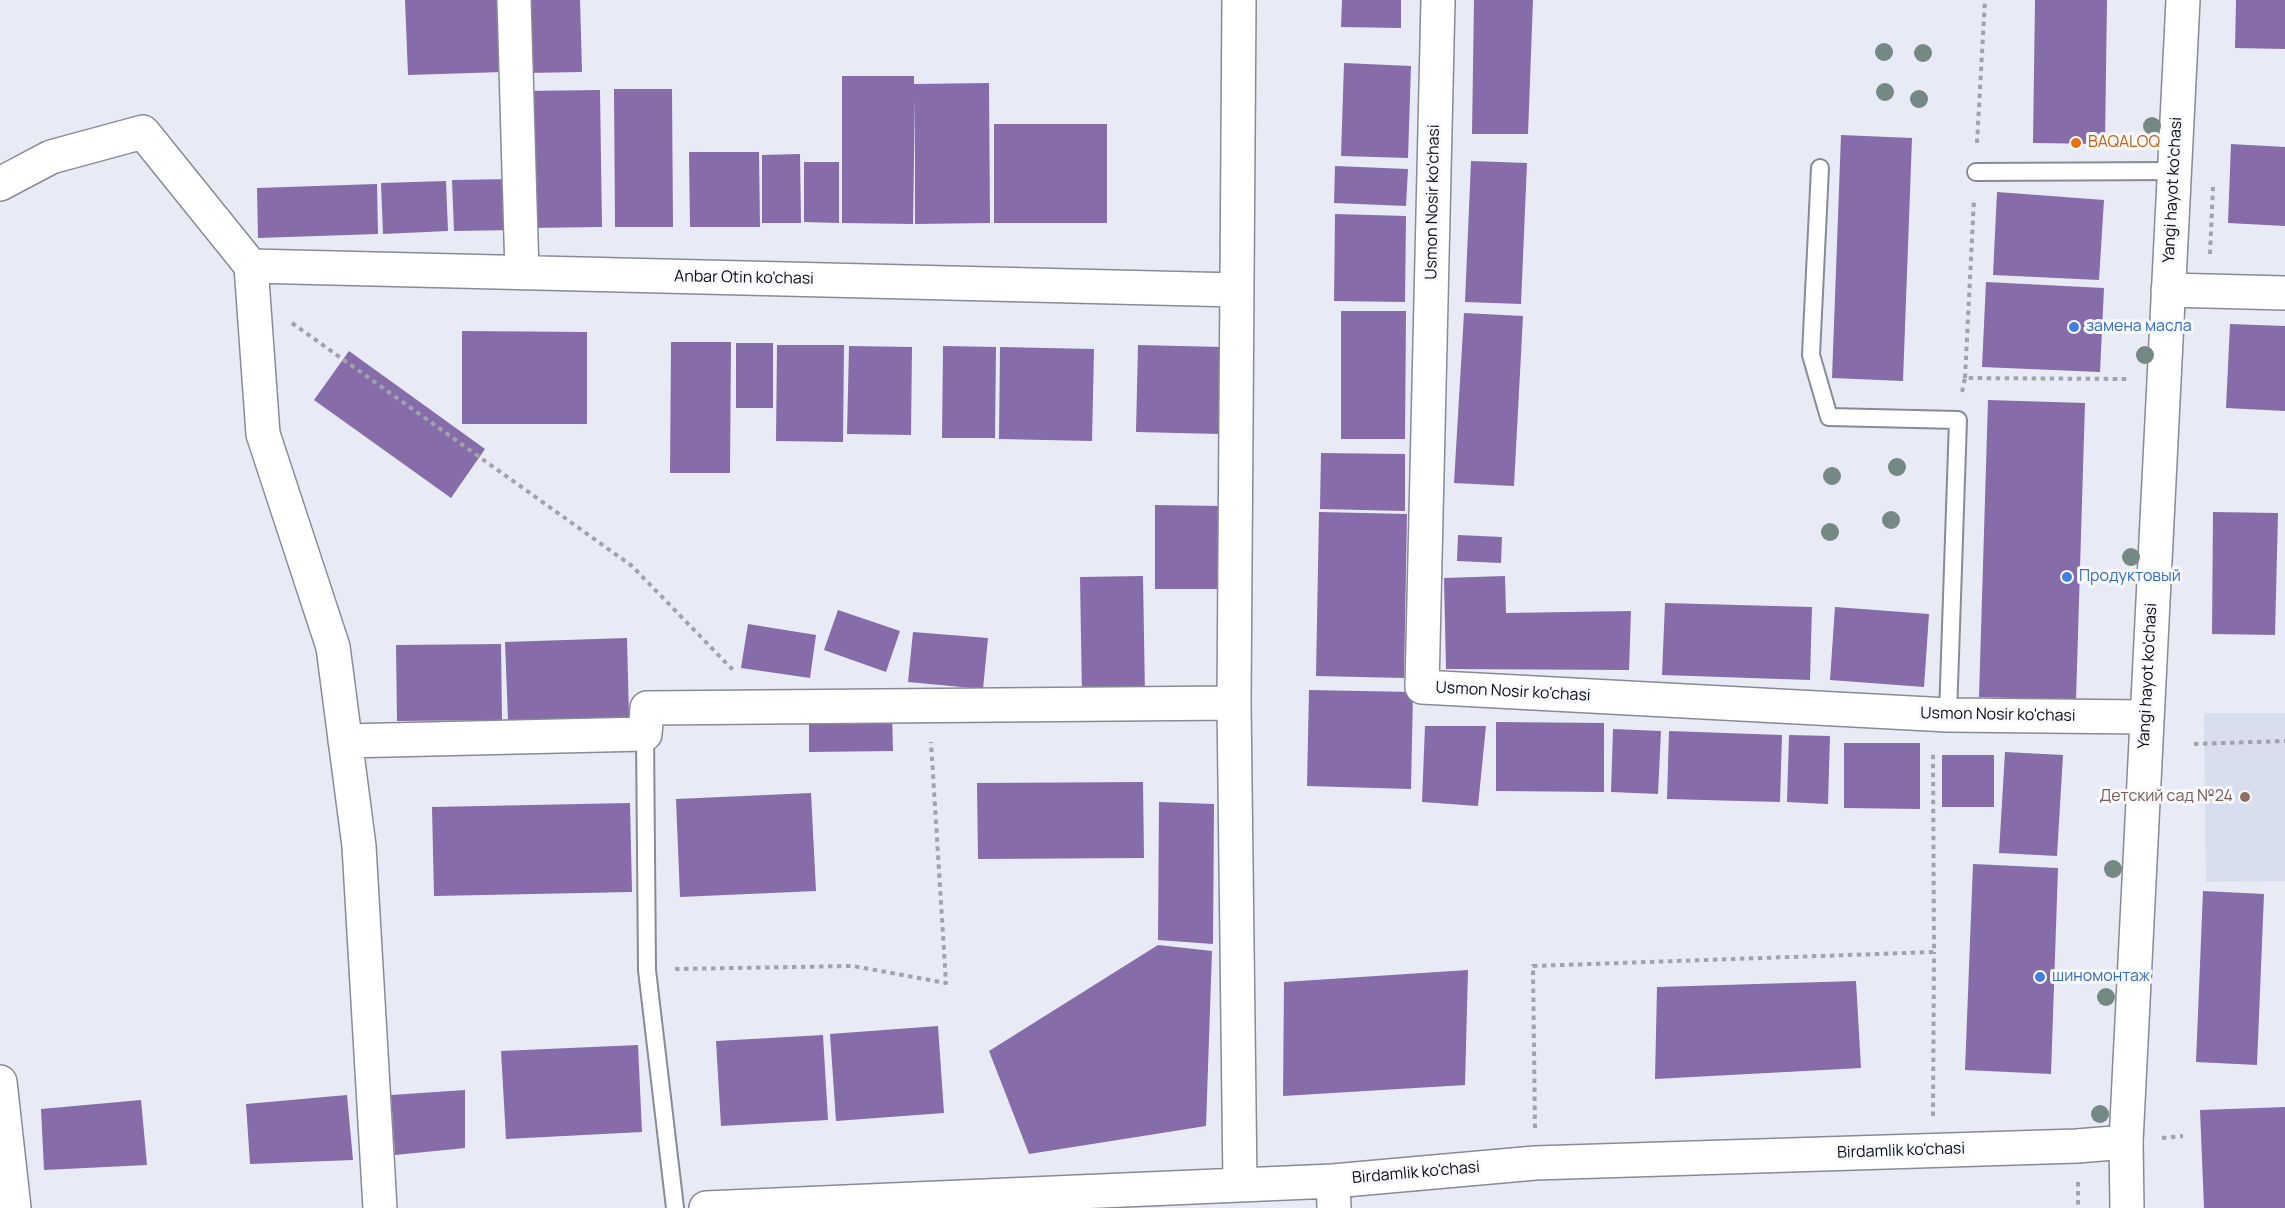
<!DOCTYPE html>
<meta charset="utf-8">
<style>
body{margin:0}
canvas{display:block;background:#e8ebf6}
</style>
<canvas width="2285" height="1208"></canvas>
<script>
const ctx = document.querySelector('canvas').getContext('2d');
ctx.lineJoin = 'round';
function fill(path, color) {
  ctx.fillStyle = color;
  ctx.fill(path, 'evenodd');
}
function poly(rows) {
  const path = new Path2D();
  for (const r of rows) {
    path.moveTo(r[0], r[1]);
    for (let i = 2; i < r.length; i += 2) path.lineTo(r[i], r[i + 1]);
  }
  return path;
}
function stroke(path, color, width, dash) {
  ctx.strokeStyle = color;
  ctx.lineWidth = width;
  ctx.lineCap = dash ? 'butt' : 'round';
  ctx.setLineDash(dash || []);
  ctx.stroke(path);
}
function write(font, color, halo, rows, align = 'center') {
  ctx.font = font + ' Manrope,sans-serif';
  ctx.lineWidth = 6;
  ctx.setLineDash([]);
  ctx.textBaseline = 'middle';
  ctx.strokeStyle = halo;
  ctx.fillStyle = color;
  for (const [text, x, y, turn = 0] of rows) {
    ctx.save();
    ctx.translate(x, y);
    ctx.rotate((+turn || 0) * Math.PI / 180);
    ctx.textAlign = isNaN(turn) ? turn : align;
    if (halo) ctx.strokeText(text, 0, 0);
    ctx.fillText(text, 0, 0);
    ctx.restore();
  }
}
fill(poly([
 [2204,713,2285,713,2285,881,2206,882]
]), '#d8deee');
fill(poly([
 [405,0,501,0,503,72,408,75],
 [523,0,580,0,582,72,525,73],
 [1342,0,1401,0,1401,28,1341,27],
 [1474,0,1533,0,1528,134,1472,134],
 [2035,0,2107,0,2105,144,2033,143],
 [2236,0,2285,0,2285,49,2235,48],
 [1344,63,1411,66,1408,158,1341,156],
 [842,76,914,76,914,84,989,83,990,223,915,224,915,96,913,224,842,223],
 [614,89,672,89,673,227,615,227],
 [600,90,602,227,526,228,524,91],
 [994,124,1107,124,1107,223,994,223],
 [1841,135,1912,138,1903,381,1832,378],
 [2231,144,2285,147,2285,226,2228,223],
 [689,152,759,152,760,227,690,227],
 [800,154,801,223,762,223,762,155],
 [1471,161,1527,163,1521,304,1465,302],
 [804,162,839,162,839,223,804,222],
 [1335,166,1408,169,1406,206,1334,203],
 [514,179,515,230,454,231,452,180],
 [446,181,448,231,383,234,381,183],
 [377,184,378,234,258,238,257,188],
 [1997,192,2104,200,2099,280,1993,275],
 [1335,214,1406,216,1405,302,1334,301],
 [1986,282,2104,288,2100,372,1982,367],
 [1341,311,1406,311,1405,439,1341,439],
 [1464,313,1523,316,1514,486,1454,483],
 [2230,324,2285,326,2285,411,2226,408],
 [462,331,587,332,587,424,462,424],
 [671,342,731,342,730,473,670,473],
 [736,343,773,343,773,408,736,408],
 [777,345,844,345,843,442,776,441],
 [1138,345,1222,347,1221,434,1136,432],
 [849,346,912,347,911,435,847,434],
 [943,346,996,347,995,438,942,438],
 [1000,347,1094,349,1092,441,999,439],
 [349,351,485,449,451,498,314,400],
 [1988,400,2085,403,2076,700,1979,697],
 [1321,453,1405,454,1405,511,1320,509],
 [1155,505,1220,506,1220,589,1155,589],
 [1319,512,1407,514,1404,678,1316,676],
 [2213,512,2278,513,2275,635,2212,634],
 [1458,535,1502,537,1501,563,1457,561],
 [1143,576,1145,695,1082,696,1080,577],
 [1505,576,1506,613,1631,611,1629,670,1446,669,1444,578],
 [1665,603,1812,607,1810,680,1662,675],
 [1835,607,1929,614,1924,687,1830,680],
 [838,610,900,631,886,672,824,650],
 [748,624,816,635,810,678,741,668],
 [913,632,988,638,983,689,908,682],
 [627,638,629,717,508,720,505,642],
 [501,644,502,720,397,721,396,645],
 [1309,690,1413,692,1411,789,1307,786],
 [892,712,893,751,809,752,809,713],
 [1496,722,1604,723,1604,792,1496,791],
 [1425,726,1486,726,1478,806,1422,802],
 [1613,729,1661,731,1658,794,1611,792],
 [1669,731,1782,735,1780,802,1667,799],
 [1789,735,1830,736,1828,804,1787,802],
 [1844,743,1920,743,1920,809,1844,808],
 [2005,752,2063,755,2057,856,1999,853],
 [1942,755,1994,755,1994,807,1942,807],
 [1143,782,1144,858,978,859,977,783],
 [811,793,816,891,680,897,676,799],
 [1159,802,1214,804,1213,944,1158,940],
 [630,803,632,892,434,896,432,807],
 [1973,864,2058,868,2051,1074,1965,1070],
 [2203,891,2264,894,2257,1065,2196,1062],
 [1158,945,1212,951,1206,1126,1029,1154,989,1051],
 [1468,970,1465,1085,1283,1096,1284,982],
 [1856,981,1861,1068,1655,1079,1657,987],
 [938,1026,944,1113,836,1121,830,1034],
 [823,1035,828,1120,721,1126,716,1041],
 [638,1045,642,1132,506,1139,501,1051],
 [465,1090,465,1148,395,1155,391,1095],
 [347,1095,353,1160,250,1164,246,1104],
 [141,1100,147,1165,44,1170,41,1109],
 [2285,1107,2285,1208,2204,1208,2200,1110]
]), '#866ca8');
const service = poly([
 [1820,168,1811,355,1829,417,1958,420,1948,715],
 [1976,172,2174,171],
 [645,734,647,970,675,1208]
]);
const minor = poly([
 [514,0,522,273],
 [1239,0,1234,703,1240,1185],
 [1438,0,1422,687,1948,715,2146,717],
 [0,184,51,157,143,132,251,266],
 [251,266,1237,290],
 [251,266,263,434,333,647,359,846,380,1208],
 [2168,290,2285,293],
 [345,741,645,734,647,708,1234,703],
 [0,1082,14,1208],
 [1333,1181,1334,1208],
 [706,1208,1333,1181,1535,1163,2077,1146,2126,1142]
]);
const tertiary = poly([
 [2127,1208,2126,1142,2183,0]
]);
stroke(service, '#888b94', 20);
stroke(minor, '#888b94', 36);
stroke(tertiary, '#888b94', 36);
stroke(poly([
 [1977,143,1985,0],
 [2210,254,2213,187],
 [292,323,632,566,733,670],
 [1965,378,1974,199],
 [1962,392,1965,378,2128,379],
 [2194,744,2285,741],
 [675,969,853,966,946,983,931,742],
 [1933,1116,1934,952],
 [1535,1128,1533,966,1934,952,1933,751],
 [2162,1138,2183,1136],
 [2078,1182,2078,1208]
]), '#a1a3ac', 4, [4.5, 4.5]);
stroke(service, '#fff', 16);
stroke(minor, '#fff', 33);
stroke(tertiary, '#fff', 33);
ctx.fillStyle = '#758984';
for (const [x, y] of [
 [1884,52],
 [1923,53],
 [1885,92],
 [1919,99],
 [2152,126],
 [2145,355],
 [1897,467],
 [1832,476],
 [1891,520],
 [1830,532],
 [2131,557],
 [2113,869],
 [2106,997],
 [2100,1114]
]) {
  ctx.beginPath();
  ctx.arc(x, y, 9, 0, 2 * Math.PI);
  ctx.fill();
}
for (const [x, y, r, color] of [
 [2076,143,6,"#e8710a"],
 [2074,327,6,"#3f7fe0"],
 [2067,577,6,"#3f7fe0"],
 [2245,797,6,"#8d6e63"],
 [2040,977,6,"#3f7fe0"]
]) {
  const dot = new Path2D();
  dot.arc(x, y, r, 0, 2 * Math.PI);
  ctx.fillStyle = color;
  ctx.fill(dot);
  stroke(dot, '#f7f9fd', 2);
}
write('16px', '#c56008', '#f7f9fd', [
 ["BAQALOQ",2088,143]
], 'left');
write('16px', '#0c0d11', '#f7f9fd', [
 ["Yangi hayot ko'chasi",2173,190,-87],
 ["Usmon Nosir ko'chasi",1433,202,-89],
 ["Anbar Otin ko'chasi",744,278,1],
 ["Yangi hayot ko'chasi",2148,676,-87],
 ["Usmon Nosir ko'chasi",1513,692,3],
 ["Usmon Nosir ko'chasi",1998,715,1],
 ["Birdamlik ko'chasi",1901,1151,-2],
 ["Birdamlik ko'chasi",1416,1173,-5]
]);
write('16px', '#366cbe', '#f7f9fd', [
 ["замена масла",2086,327],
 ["Продуктовый",2079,577],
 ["шиномонтаж",2052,977]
], 'left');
write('16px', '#785e54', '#f7f9fd', [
 ["Детский сад №24",2233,797]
], 'right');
</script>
